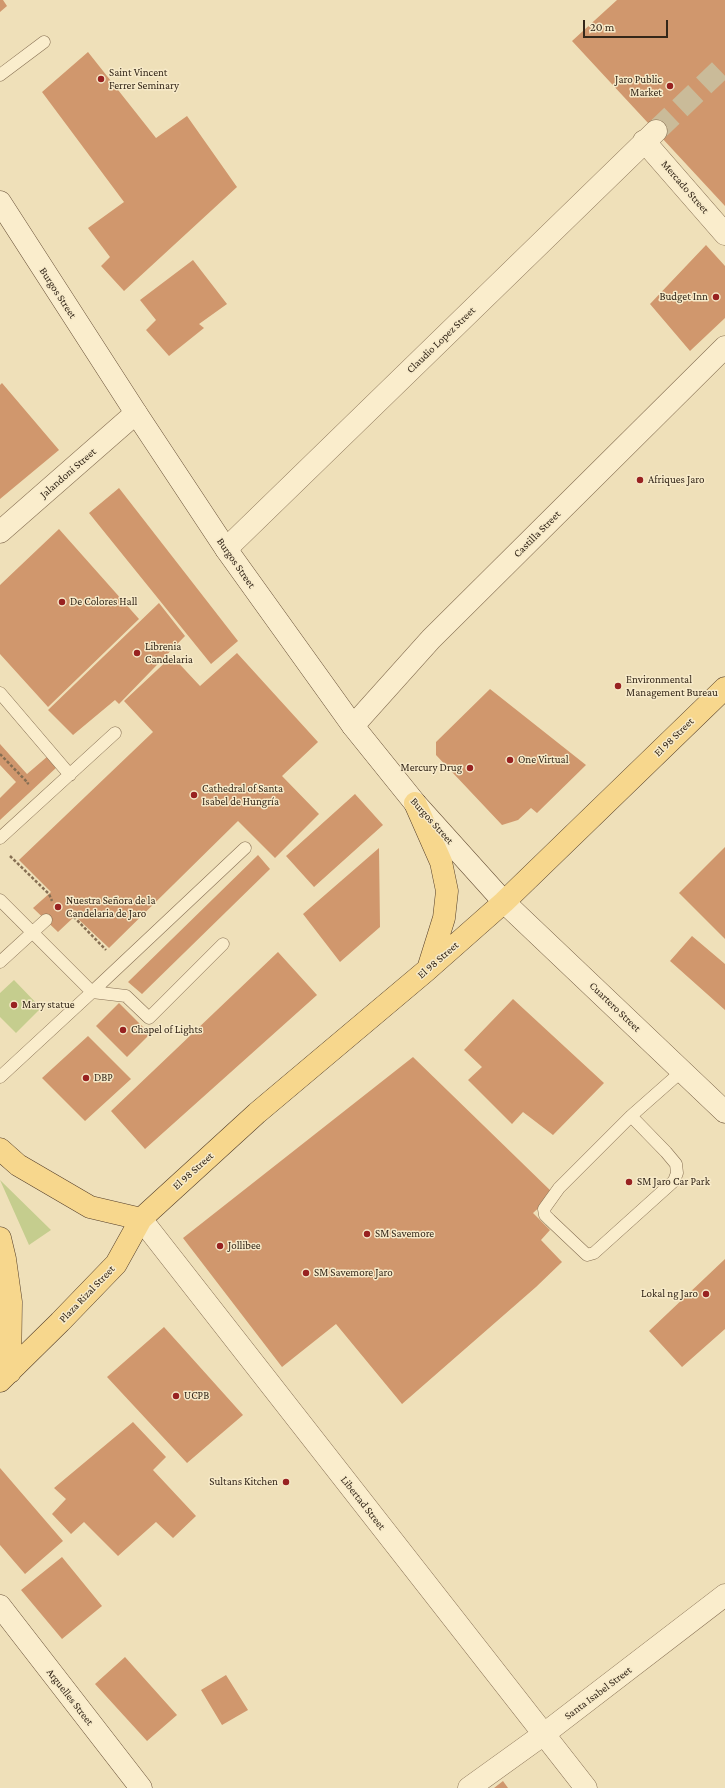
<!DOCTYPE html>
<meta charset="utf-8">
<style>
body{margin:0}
#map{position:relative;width:725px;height:1788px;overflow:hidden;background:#efe0b9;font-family:"Crimson Pro",serif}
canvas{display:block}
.scale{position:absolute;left:583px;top:20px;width:85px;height:18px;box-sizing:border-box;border:2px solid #342719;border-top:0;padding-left:5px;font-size:12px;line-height:14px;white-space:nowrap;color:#342719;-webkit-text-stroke:3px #f7eac9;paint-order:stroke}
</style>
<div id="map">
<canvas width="725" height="1788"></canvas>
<div class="scale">20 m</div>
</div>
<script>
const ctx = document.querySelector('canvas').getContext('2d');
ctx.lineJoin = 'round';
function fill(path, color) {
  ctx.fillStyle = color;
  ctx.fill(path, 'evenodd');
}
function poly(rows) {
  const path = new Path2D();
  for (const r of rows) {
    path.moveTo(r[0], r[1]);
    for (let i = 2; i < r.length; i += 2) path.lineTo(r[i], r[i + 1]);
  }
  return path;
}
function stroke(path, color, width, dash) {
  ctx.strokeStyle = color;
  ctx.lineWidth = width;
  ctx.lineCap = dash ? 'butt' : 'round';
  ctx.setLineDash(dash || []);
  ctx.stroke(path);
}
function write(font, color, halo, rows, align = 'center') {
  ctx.font = font + ' "Crimson Pro",serif';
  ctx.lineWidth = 3;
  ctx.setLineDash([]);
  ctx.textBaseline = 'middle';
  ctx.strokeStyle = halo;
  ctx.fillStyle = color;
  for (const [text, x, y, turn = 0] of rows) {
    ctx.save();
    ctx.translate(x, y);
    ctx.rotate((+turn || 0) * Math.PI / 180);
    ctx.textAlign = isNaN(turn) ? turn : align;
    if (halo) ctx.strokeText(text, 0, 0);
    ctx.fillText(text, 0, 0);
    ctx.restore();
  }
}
fill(poly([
 [14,980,41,1008,16,1033,0,1017,0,993],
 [0,1180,51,1230,29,1245]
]), '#c5cd8e');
fill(poly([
 [0,0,3,0,7,6,0,12],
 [617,0,725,0,725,206,572,41],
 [88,52,156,138,187,116,237,187,124,291,101,266,110,257,88,228,124,202,42,92],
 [706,245,725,266,725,318,690,351,650,304],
 [193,260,227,304,199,324,204,328,169,356,146,330,156,320,140,300],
 [2,383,59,450,0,499,0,385],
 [119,488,238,641,211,664,89,513],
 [59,529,139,619,48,707,0,654,0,585],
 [159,603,185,636,119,704,115,700,73,735,48,710],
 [237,653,318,742,282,776,319,814,275,858,238,821,109,948,75,916,58,932,33,908,51,892,19,860,153,732,124,701,172,656,200,686],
 [490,689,586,765,537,813,531,808,518,820,502,825,436,755,436,742],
 [0,744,27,774,48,756,57,767,0,820,0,798,16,782,0,765],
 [355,794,383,825,314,887,286,856],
 [725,847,725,939,679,893],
 [379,848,380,927,340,962,303,914],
 [258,855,270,869,142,994,128,982],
 [692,936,725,964,725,1010,670,961],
 [278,952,317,995,145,1149,111,1111],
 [513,999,604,1083,553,1135,523,1112,512,1124,468,1080,482,1067,464,1050],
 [119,1003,150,1034,127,1057,96,1026],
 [88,1036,131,1079,85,1121,42,1078],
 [413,1057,554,1194,533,1213,550,1230,541,1240,562,1262,536,1287,402,1404,336,1324,282,1367,183,1238],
 [725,1259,725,1329,682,1367,649,1331],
 [164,1327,243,1415,187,1463,107,1377],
 [133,1422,166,1457,153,1470,196,1516,173,1538,156,1522,118,1556,84,1522,71,1534,52,1514,66,1499,54,1488],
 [0,1468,63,1541,25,1574,0,1545],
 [62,1557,102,1606,62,1639,21,1590],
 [125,1657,177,1715,147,1741,95,1684],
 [226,1675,248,1710,222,1725,201,1690],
 [503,1781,508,1788,494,1788]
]), '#d0976d');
stroke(poly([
 [656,131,725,65]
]), '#cabb99', 22, [22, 11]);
const lane = poly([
 [0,75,44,42],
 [0,693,70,775],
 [0,838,115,733],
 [0,900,92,992,0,1077],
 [0,962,46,920],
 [92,992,245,848],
 [92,992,126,996,149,1018,223,944],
 [631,1116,666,1152,676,1164,677,1173,674,1181,594,1253,587,1255,550,1220,545,1215,544,1209,559,1188,631,1116,682,1071]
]);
const street = poly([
 [644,141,725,234],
 [0,532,136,413],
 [226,549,656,131],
 [353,726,431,639,725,347],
 [141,1219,586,1788],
 [469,1788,544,1734,725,1595]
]);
const secondary = poly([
 [0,202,136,413,226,549,353,726,415,803,504,902,725,1112],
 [0,1606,141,1788]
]);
const primary = poly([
 [415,803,441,862,447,891,444,918,428,969],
 [0,1149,18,1165,90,1207,141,1219],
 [0,1238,5,1259,11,1302,10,1372],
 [0,1381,60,1322,116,1264,141,1219,257,1113,427,970,504,902,725,688]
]);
stroke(lane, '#866f53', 13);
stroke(street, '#866f53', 23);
stroke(secondary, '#685037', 23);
stroke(primary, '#533d29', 23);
stroke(poly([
 [0,754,28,783,27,784],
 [10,856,49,894,52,901],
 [65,915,71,914,74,917,106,950]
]), '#866f53', 2.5, [3, 2]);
stroke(lane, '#faedcc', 12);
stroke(street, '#faedcc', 22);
stroke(secondary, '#faedcc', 22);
stroke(primary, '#f7d78d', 22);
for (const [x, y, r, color] of [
 [101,79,4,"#982221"],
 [670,86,4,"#982221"],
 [716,297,4,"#982221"],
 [640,480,4,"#982221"],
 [62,602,4,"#982221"],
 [137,653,4,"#982221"],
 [618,686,4,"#982221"],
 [510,760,4,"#982221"],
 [470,768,4,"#982221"],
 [194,795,4,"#982221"],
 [58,907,4,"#982221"],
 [14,1005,4,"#982221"],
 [123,1030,4,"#982221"],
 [86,1078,4,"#982221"],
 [629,1182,4,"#982221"],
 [367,1234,4,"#982221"],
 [220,1246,4,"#982221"],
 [306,1273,4,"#982221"],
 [706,1294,4,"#982221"],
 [176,1396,4,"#982221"],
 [286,1482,4,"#982221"]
]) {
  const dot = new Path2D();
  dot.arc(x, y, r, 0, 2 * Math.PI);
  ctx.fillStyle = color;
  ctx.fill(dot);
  stroke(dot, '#f7eac9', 1.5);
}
write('11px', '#342719', '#f7eac9', [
 ["Saint Vincent",109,73],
 ["Ferrer Seminary",109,86],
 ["Jaro Public",662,80,"right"],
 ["Market",662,93,"right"],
 ["Budget Inn",708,297,"right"],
 ["Afriques Jaro",648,480],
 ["De Colores Hall",70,602],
 ["Librenia",145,647],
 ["Candelaria",145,660],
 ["Environmental",626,680],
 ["Management Bureau",626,693],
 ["One Virtual",518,760],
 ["Mercury Drug",462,768,"right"],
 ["Cathedral of Santa",202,789],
 ["Isabel de Hungría",202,802],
 ["Nuestra Señora de la",66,901],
 ["Candelaria de Jaro",66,914],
 ["Mary statue",22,1005],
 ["Chapel of Lights",131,1030],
 ["DBP",94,1078],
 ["SM Jaro Car Park",637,1182],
 ["SM Savemore",375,1234],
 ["Jollibee",228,1246],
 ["SM Savemore Jaro",314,1273],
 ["Lokal ng Jaro",698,1294,"right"],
 ["UCPB",184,1396],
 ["Sultans Kitchen",278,1482,"right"]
], 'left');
write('11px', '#342719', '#f7eac9', [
 ["Mercado Street",685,187,49],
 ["Burgos Street",58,293,57],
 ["Claudio Lopez Street",441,340,-44],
 ["Jalandoni Street",68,473,-41],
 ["Castilla Street",537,534,-45],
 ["Burgos Street",236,563,55],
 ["El 98 Street",674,737,-44],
 ["Burgos Street",432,821,48],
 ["El 98 Street",438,960,-41],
 ["Cuartero Street",615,1007,44],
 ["El 98 Street",193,1171,-42],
 ["Plaza Rizal Street",87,1294,-46],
 ["Libertad Street",363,1503,52],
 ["Santa Isabel Street",598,1693,-37],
 ["Arguelles Street",70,1697,52]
]);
</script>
